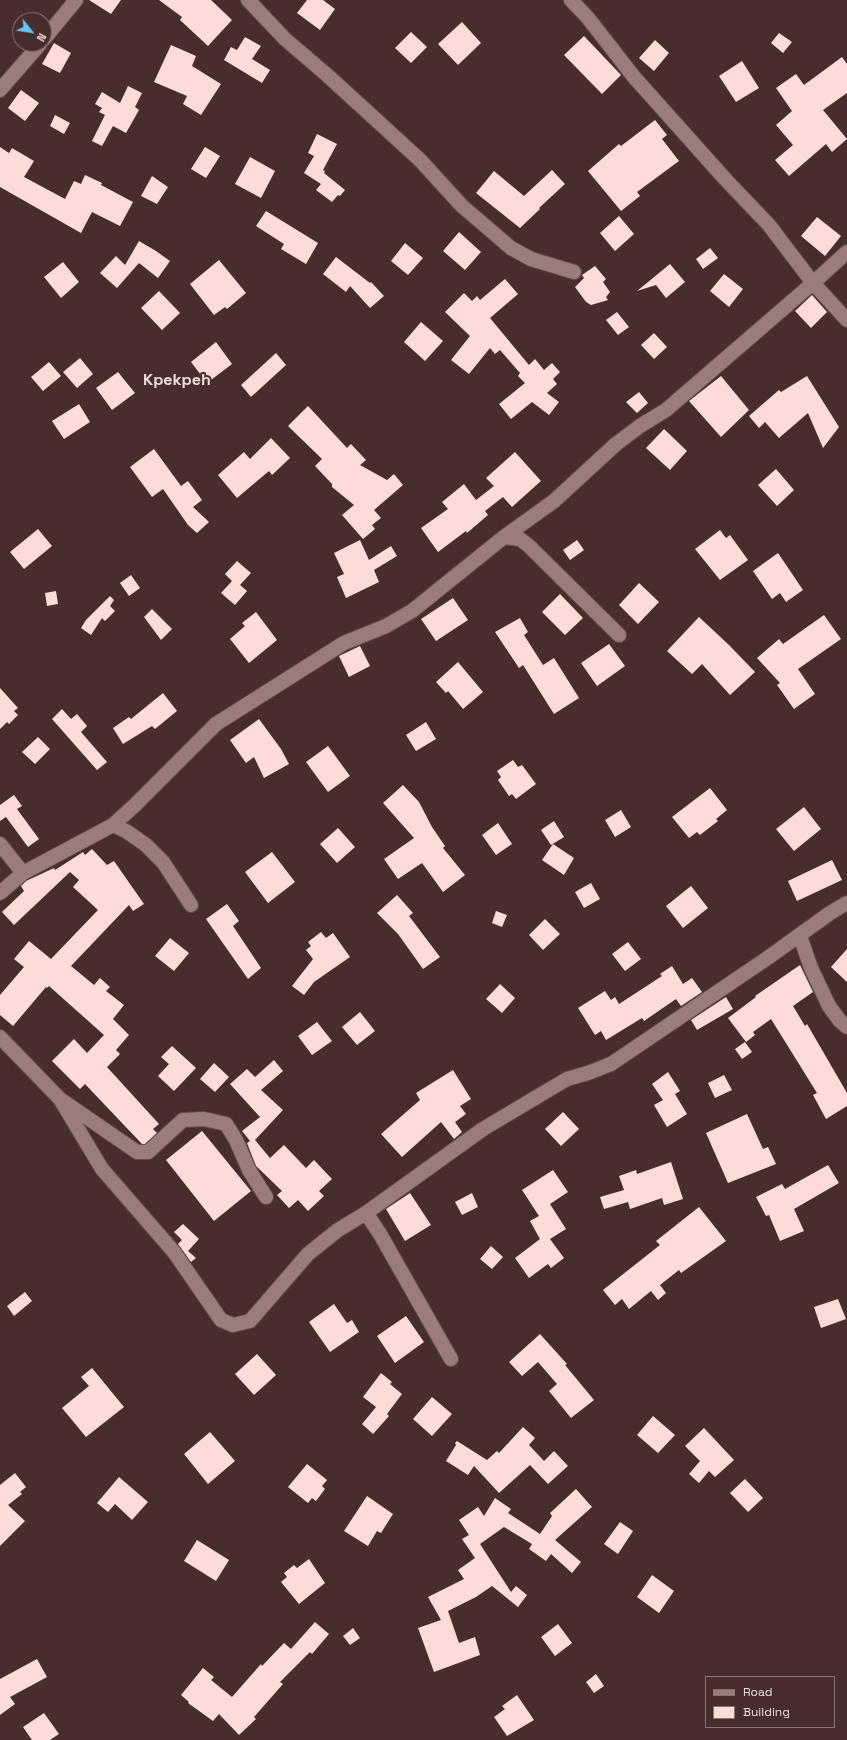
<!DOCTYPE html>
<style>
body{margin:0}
#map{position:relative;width:847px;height:1740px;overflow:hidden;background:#472e2c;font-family:"Space Grotesk",sans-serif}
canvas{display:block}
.legend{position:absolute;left:705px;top:1676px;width:130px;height:52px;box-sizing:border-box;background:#472e2c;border:1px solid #897472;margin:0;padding:5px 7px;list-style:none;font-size:12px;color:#eddcda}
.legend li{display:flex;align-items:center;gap:8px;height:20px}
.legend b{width:20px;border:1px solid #897472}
.north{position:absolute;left:12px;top:12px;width:40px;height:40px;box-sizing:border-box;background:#472e2c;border:1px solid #897472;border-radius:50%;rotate:120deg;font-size:11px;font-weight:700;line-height:16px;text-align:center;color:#eddcda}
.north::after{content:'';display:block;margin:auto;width:14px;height:18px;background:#6bc3f2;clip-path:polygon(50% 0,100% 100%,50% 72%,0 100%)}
</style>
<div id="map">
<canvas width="847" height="1740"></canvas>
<ul class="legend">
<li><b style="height:5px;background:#9a7c7a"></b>Road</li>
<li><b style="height:11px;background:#fddbd8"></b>Building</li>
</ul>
<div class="north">N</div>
</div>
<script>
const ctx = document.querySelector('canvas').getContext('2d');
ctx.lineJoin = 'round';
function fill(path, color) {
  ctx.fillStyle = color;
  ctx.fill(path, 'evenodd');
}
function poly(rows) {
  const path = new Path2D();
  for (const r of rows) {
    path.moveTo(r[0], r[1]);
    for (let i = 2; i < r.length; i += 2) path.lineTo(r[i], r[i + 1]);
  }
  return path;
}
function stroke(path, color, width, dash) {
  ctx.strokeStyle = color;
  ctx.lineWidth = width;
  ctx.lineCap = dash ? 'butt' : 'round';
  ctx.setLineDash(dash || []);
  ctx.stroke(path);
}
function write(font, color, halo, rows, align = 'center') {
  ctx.font = font + ' "Space Grotesk",sans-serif';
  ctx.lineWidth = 4;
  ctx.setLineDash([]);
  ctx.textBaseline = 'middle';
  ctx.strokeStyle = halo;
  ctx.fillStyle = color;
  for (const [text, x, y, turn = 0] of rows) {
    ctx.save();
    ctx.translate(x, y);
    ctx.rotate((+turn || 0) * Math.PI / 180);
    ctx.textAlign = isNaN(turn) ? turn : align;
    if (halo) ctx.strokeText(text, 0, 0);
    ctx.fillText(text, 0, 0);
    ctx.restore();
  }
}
fill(poly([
 [89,0,121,0,111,14],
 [159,0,211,0,232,20,208,46,180,20,182,17],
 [307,0,323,0,335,9,320,30,297,13],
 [462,22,481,43,458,65,438,44],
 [411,32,427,47,411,63,395,48],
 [779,33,792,42,783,53,771,43],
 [584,36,621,75,602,94,564,55],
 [245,37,261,46,252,59,270,70,262,83,224,60,231,47,237,50],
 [655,40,669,53,654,71,639,58],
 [54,43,71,53,60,73,42,64],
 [171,45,196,56,192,66,221,84,201,115,183,104,187,96,154,82],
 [842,57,847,64,847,93,823,110,847,139,832,152,826,144,789,176,775,160,793,145,776,125,792,111,776,88,796,74,804,85],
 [742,61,759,88,736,102,719,76],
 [128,86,142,93,135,107,139,110,126,133,113,126,102,146,92,141,105,115,99,112,102,108,95,104,102,92,120,103],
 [21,90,39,103,25,121,8,108],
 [55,115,70,123,64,134,50,126],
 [655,120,667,135,662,139,679,161,637,192,640,196,621,211,588,171,619,144,621,146],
 [317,134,337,144,323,170,325,171,324,173,345,190,340,196,338,195,332,202,316,190,321,184,304,173,314,156,308,153],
 [0,147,9,153,12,148,34,161,24,177,65,199,74,181,81,184,85,175,102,183,101,185,133,202,120,226,92,212,81,233,0,187],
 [205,147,220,156,206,178,191,169],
 [250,157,275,171,261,198,235,184],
 [552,170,565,184,539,208,540,209,520,228,476,193,494,171,524,196],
 [152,176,168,187,157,204,141,196],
 [266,211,318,243,306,264,281,249,284,244,256,226],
 [619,216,634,234,615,251,600,233],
 [817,217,841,236,825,256,801,236],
 [459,232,481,252,465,270,443,251],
 [139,241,156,251,170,261,158,278,139,263,117,288,100,273,116,256,125,265],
 [405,243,423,258,408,275,391,261],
 [710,248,718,258,703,269,696,259],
 [336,257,370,283,371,282,384,296,370,308,350,286,346,292,323,274],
 [219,260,246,293,227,309,225,307,214,315,190,284],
 [63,262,79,282,61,298,44,277],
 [670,264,685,282,666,298,656,285,637,291],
 [595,266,606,279,603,282,610,292,606,297,608,300,591,305,586,302,575,287,584,278,582,275],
 [724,274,743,289,729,307,710,291],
 [505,279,518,294,490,318,529,365,535,359,544,370,552,363,560,372,553,379,557,384,547,393,559,402,549,415,532,402,511,419,499,404,525,383,518,376,520,373,500,350,495,354,490,348,469,374,451,360,470,336,445,312,464,293,472,301,477,296,480,300],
 [159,291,180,313,162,330,141,308],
 [812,295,827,312,811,328,795,311],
 [617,312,629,327,618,335,606,320],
 [421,322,443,341,425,361,404,342],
 [654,333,667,347,654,359,641,345],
 [216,342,232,364,207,383,191,362],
 [276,353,286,365,251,397,241,385],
 [80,358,93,374,77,388,63,372],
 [49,362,61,376,43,391,31,377],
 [118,372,135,393,112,410,96,388],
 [721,376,749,410,721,437,689,401],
 [807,376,839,427,823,448,808,413,779,438,765,422,759,428,749,416,779,390,781,392],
 [639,392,648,403,637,413,626,402],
 [79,404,90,422,64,439,52,421],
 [308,406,347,448,351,444,366,460,360,465,387,480,394,474,403,485,374,510,381,518,372,525,375,529,363,539,342,515,354,505,332,487,332,484,315,466,322,459,288,426],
 [664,429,687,451,670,470,646,448],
 [271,438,290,458,272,475,269,471,237,498,218,475,244,452,250,459],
 [154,449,181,486,188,481,202,500,193,507,209,522,197,533,188,525,163,489,152,497,130,467],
 [515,452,541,481,512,507,503,497,485,511,488,515,467,533,466,531,438,552,421,528,448,509,442,502,464,484,476,500,494,486,486,478],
 [776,469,794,490,777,506,758,485],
 [38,529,52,546,24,569,10,552],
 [720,530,726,538,730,535,748,560,720,580,695,549],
 [360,540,369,560,391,546,397,556,374,570,379,582,346,598,337,577,344,574,334,553],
 [577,540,584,550,570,560,563,550],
 [778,553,803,590,786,602,780,593,772,599,753,571],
 [237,561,251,573,240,585,247,591,235,605,221,593,232,581,225,574],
 [131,575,140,588,129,596,120,583],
 [639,583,659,602,638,624,619,605],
 [56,591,58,604,47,606,45,593],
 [560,594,583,618,565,635,542,612],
 [110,596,114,600,110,606,115,611,105,621,102,618,91,635,81,628,86,620],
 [453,598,468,620,436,641,421,619],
 [152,609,172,629,161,640,144,617],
 [256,612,277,640,249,663,230,639,245,626,242,623],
 [824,615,841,639,798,669,815,694,794,709,777,685,780,683,757,658,779,639,783,644],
 [699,617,729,645,755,672,730,695,702,664,692,674,667,651],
 [520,618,528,632,524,635,543,665,554,658,579,698,554,714,523,665,519,668,495,632],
 [609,644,625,666,597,686,581,663],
 [360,646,370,666,349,677,339,656],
 [458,662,483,692,463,709,448,691,446,693,436,682],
 [0,688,18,708,14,711,18,715,9,724,7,722,0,729],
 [163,693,177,711,155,729,152,726,123,744,113,728,129,717,131,719],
 [62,709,71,719,77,714,87,726,81,732,107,762,97,770,52,719],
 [259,719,281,749,289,764,264,778,254,757,246,763,230,740],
 [426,722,436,739,416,751,406,735],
 [38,737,50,749,35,764,22,752],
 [328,746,350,776,328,792,306,762],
 [513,760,518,767,522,765,536,784,516,799,512,794,509,796,498,780,501,777,497,771],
 [403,785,419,802,432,827,445,846,443,848,465,875,443,892,422,863,398,879,384,859,414,838,383,803],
 [710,788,727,810,716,819,718,821,700,835,697,832,689,838,672,817],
 [14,795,22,806,17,809,39,839,28,847,6,817,0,821,0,805],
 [804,807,821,829,794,851,776,829],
 [621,810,631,827,615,837,605,820],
 [554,821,564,837,551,845,541,830],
 [498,823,512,844,496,855,482,835],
 [338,828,355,847,337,863,320,844],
 [553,844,574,858,564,875,542,860],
 [92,849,107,865,114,861,144,904,133,911,129,905,71,966,94,985,100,978,110,987,106,991,124,1005,113,1019,129,1035,116,1050,120,1054,107,1067,159,1124,153,1129,157,1133,145,1144,142,1144,85,1084,80,1089,52,1061,74,1039,87,1053,104,1035,49,986,47,988,46,987,13,1026,0,1015,0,995,24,967,14,959,29,941,51,959,98,910,73,887,79,880,70,872,14,925,2,912,24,891,21,886,26,881,54,868,55,870,83,852,85,855],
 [272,852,295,882,268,903,245,872],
 [832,860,842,880,797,901,788,881],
 [591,883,600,899,584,908,575,892],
 [691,886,708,908,683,928,666,906],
 [397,895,413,913,409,916,440,957,423,969,398,934,377,913],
 [227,904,239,921,233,926,261,968,248,979,206,919],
 [496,911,507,915,502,927,492,923],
 [545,919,560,934,543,950,529,935],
 [321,932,326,938,333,933,350,957,314,982,304,995,292,986,313,959,306,950,311,946,308,942],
 [170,938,189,953,174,971,155,956],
 [628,942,641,959,625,971,612,954],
 [847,949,847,982,831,967],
 [800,965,813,992,793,1006,805,1026,807,1024,847,1093,847,1106,826,1119,813,1095,817,1093,771,1019,753,1032,755,1035,746,1042,728,1018,756,997,755,996],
 [672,966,683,984,692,978,702,992,681,1006,676,999,644,1021,642,1018,606,1040,601,1031,595,1035,578,1008,605,991,611,1000,615,997,619,1004,662,976,660,974],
 [500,984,515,998,502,1013,486,999],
 [726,997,733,1009,697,1030,691,1020],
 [360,1012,375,1031,357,1045,342,1027],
 [317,1022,332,1041,312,1055,298,1036],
 [745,1042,752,1052,742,1059,735,1049],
 [172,1046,196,1068,174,1091,158,1076,169,1064,161,1057],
 [274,1060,283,1071,261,1090,283,1110,255,1140,270,1158,284,1145,306,1168,314,1160,332,1179,319,1191,324,1196,308,1211,298,1200,289,1208,277,1195,282,1191,256,1166,247,1143,250,1141,242,1131,260,1117,230,1084,247,1069,255,1077],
 [214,1063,229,1077,215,1092,200,1079],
 [453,1070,471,1099,460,1106,466,1114,455,1122,462,1132,454,1139,441,1122,402,1157,381,1134,420,1100,416,1093],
 [668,1072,680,1091,675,1094,687,1114,667,1127,654,1105,663,1100,652,1084],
 [724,1075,732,1090,715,1098,708,1083],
 [563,1112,579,1129,561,1146,545,1129],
 [747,1114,763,1149,768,1147,776,1164,728,1183,706,1133],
 [202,1131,251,1191,214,1221,166,1160],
 [671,1162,683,1199,664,1205,662,1198,630,1209,628,1202,604,1209,600,1197,624,1190,619,1176,636,1170,637,1174],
 [828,1165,839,1183,794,1209,804,1231,780,1241,769,1215,766,1216,756,1197,782,1184,785,1189],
 [553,1170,568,1192,550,1204,566,1229,550,1239,564,1258,551,1268,548,1264,529,1278,515,1258,540,1239,530,1221,539,1216,522,1190],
 [410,1193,431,1225,405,1241,386,1209],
 [472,1193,478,1207,462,1215,455,1202],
 [699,1207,726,1241,681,1273,679,1270,660,1285,666,1293,658,1300,651,1291,629,1309,622,1299,615,1305,603,1290,660,1245,656,1241],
 [183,1224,199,1239,188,1251,196,1258,191,1262,178,1244,182,1240,174,1232],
 [491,1246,503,1257,492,1269,480,1259],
 [25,1292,32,1301,14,1316,7,1306],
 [838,1299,846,1319,821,1328,814,1307],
 [334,1304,347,1323,352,1320,359,1332,330,1352,309,1322],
 [406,1316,424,1342,395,1363,377,1336],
 [540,1334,567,1364,565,1365,594,1400,571,1418,549,1391,557,1384,538,1362,522,1376,509,1362],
 [257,1354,276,1375,254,1395,235,1374],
 [92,1368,124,1407,86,1437,62,1408,89,1386,81,1377],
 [381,1373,392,1382,390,1384,402,1394,387,1414,389,1416,373,1434,362,1424,376,1407,363,1397],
 [432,1397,452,1414,432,1436,413,1419],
 [653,1416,675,1435,658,1453,637,1435],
 [523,1427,535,1438,529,1445,544,1461,554,1451,568,1466,548,1484,530,1465,499,1493,474,1466,468,1475,446,1461,456,1445,455,1443,457,1441,487,1460,497,1451,499,1453],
 [704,1428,734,1460,715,1477,709,1471,699,1483,689,1474,700,1461,685,1446],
 [210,1432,235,1461,208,1484,184,1454],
 [307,1464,327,1480,322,1486,325,1489,316,1501,312,1498,308,1503,288,1487],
 [15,1473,26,1487,20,1492,22,1494,8,1505,25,1521,0,1546,0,1485],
 [119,1477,148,1502,132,1520,115,1504,108,1512,97,1503],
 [745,1479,763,1498,748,1512,730,1493],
 [576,1489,592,1507,555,1540,581,1562,572,1573,551,1554,546,1561,529,1549,532,1544,504,1527,480,1544,511,1592,516,1586,527,1595,518,1607,492,1586,476,1597,448,1611,459,1643,475,1637,480,1655,434,1672,418,1628,441,1620,428,1597,464,1579,458,1570,475,1558,462,1539,469,1535,459,1520,478,1507,484,1516,495,1498,511,1509,508,1513,540,1534,552,1516,550,1513],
 [367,1496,393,1514,381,1533,377,1531,368,1546,344,1531],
 [620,1522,633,1531,618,1554,604,1544],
 [197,1540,229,1560,216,1581,184,1561],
 [309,1559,325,1583,299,1604,281,1582,287,1577,284,1573,294,1565,297,1568],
 [652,1575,674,1591,659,1613,637,1597],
 [315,1622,329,1634,312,1654,310,1652,280,1682,283,1684,254,1717,256,1719,239,1735,219,1714,213,1721,188,1703,189,1702,181,1695,203,1668,214,1677,211,1680,232,1697,261,1664,262,1666,284,1643,291,1649],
 [558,1624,572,1643,555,1656,541,1637],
 [353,1628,360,1638,350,1645,343,1636],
 [37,1659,47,1677,10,1697,15,1704,0,1715,0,1679],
 [596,1674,604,1686,594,1693,586,1682],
 [517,1695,534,1720,507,1736,494,1717,505,1709,502,1706],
 [44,1713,59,1734,50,1740,32,1740,23,1727]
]), '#fddbd8');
const street = poly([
 [248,0,285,39,327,75,420,160,462,206,511,248,531,259,574,272],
 [571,0,588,18,634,77,726,180,769,225,813,283,847,320],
 [44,39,76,0],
 [0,90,40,44],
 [504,537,520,539,529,546,619,635],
 [113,825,126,831,146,845,163,862,191,905],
 [0,844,23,873],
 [0,893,23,873,113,825,135,805,216,724,344,643,386,626,412,611,504,537,554,501,616,444,640,426,666,410,813,283,847,252],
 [800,936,811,968,829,1006,840,1021,847,1027],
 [0,1037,60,1099,137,1152,148,1152,183,1120,204,1119,226,1124,236,1140,249,1170,266,1197],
 [60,1099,102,1169,174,1252,221,1320,233,1325,250,1321,308,1254,338,1230,366,1213,380,1234,451,1359],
 [366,1213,483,1129,567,1079,588,1073,611,1064,769,957,830,913,847,903]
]);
stroke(street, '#624d4b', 16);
stroke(street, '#9a7c7a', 14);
write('bold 16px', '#eddcda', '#472e2c', [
 ["Kpekpeh",177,381]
]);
</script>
